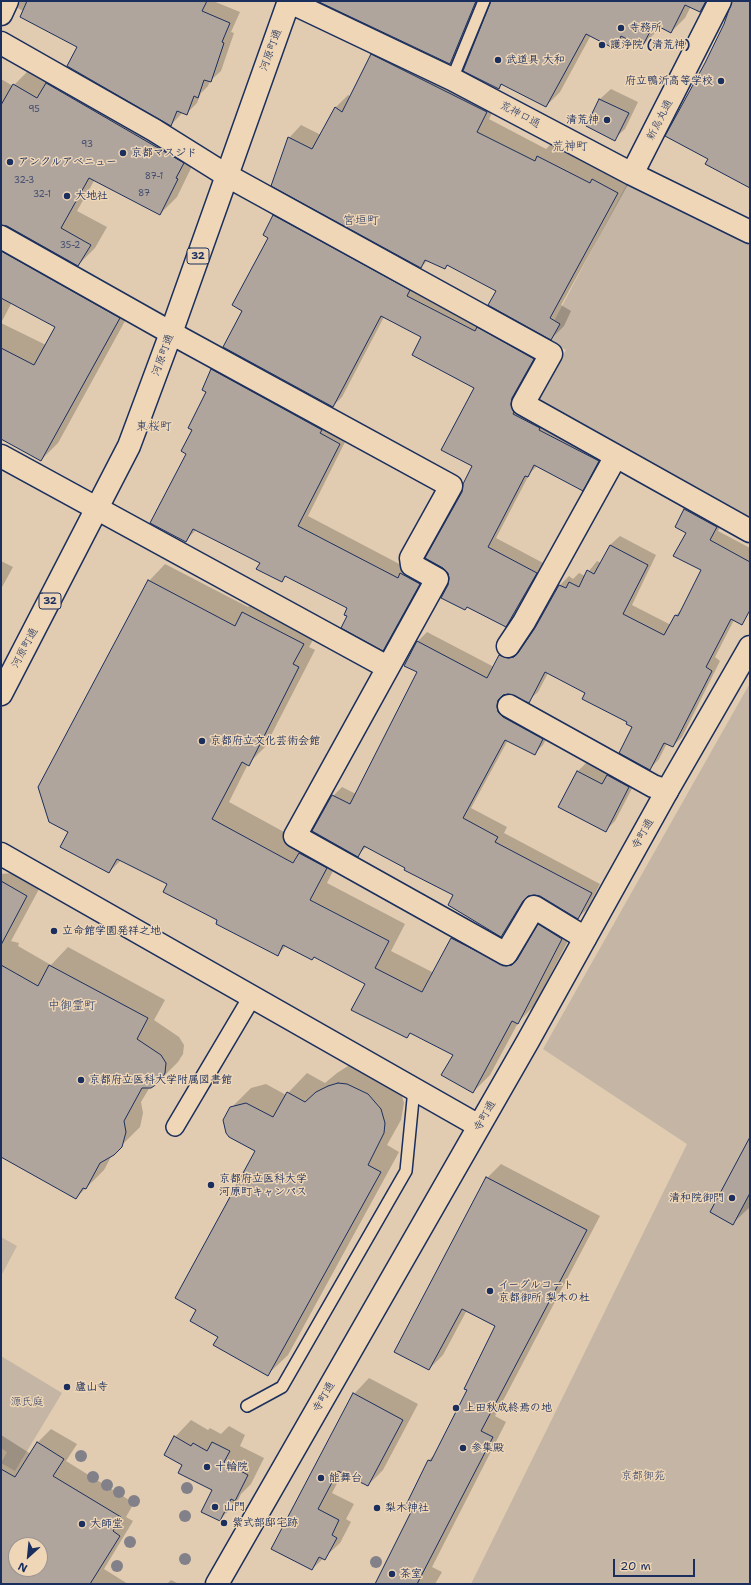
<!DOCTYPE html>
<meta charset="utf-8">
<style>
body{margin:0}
#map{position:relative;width:751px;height:1585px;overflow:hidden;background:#e1ccb1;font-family:"Shantell Sans",sans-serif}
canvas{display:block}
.frame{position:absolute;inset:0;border:2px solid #1b2f5e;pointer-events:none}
.north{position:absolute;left:8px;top:1537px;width:40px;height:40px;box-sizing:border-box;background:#eed6b6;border:1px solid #9a9393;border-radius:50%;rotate:207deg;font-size:11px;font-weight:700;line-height:16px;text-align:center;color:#1b2f5e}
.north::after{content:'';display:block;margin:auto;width:14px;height:18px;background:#1b2f5e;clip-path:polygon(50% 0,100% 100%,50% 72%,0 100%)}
.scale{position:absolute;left:613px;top:1559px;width:82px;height:18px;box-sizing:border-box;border:2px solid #1b2f5e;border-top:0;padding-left:5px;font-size:12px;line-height:14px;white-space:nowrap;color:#1b2f5e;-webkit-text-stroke:3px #eed6b6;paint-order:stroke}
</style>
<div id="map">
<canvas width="751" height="1585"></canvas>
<div class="frame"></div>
<div class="north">N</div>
<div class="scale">20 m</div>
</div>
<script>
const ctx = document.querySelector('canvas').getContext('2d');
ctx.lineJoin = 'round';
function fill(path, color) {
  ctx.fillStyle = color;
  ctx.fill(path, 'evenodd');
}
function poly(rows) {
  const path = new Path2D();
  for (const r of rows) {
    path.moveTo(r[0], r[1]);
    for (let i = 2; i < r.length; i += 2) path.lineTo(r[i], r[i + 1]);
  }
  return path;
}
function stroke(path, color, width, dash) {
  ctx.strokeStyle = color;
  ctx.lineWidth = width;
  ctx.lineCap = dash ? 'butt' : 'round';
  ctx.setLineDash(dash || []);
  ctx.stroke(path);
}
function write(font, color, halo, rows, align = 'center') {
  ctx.font = font + ' "Shantell Sans","Klee One",sans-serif';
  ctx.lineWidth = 3;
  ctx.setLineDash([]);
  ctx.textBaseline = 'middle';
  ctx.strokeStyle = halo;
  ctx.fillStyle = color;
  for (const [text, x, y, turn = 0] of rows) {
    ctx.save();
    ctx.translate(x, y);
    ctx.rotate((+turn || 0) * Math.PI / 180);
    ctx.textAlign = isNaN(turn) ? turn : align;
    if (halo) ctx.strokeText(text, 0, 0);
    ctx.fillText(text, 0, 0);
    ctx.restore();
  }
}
fill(poly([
 [629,180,750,245,750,521,537,402,566,350,545,338],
 [750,683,750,1584,471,1584,687,1144,543,1049],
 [1,1237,17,1246,1,1276],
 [1,1356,62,1393,15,1471,1,1463,7,1452,1,1448]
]), '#c4b5a4');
fill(poly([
 [20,1,213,1,240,12,231,32,234,33,221,71,210,81,208,86,201,93,197,103,186,114,183,112,171,125,78,46,18,8],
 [343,1,484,1,464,49,450,63],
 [492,1,710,1,700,11,691,6,685,18,671,32,659,26,656,32,642,46,625,37,615,47,591,35,560,92,546,106,503,84,498,88],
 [384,42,499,99,489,119,546,149,551,144,602,170,630,181,561,305,571,311,564,326,551,339,497,291,448,264,444,268,428,260,421,267,289,138,301,125,321,135,335,108,348,95,351,97,372,55],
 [31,68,194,162,177,197,160,214,95,179,77,211,107,227,95,248,78,265,6,225,12,231,136,301,58,443,41,460,1,438,1,79,13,86],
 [12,302,56,326,46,345,1,323],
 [611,89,638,102,625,129,614,139,587,126,600,99],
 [283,207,542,350,521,388,607,452,591,480,582,489,537,466,530,473,496,538,545,564,514,617,505,626,449,585,450,578,449,572,463,492,474,466,476,387,423,336,384,317,342,397,333,406,243,311,270,237,274,216],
 [222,360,349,434,308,516,407,568,429,574,393,639,383,649,348,615,349,608,286,576,281,581,261,562,196,530,186,540,187,453,207,391,212,370],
 [694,500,725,517,718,531,750,548,750,598,734,620,715,657,720,661,682,737,673,746,667,743,659,759,650,769,634,726,586,693,548,673,538,692,528,701,506,693,505,696,551,730,543,745,534,754,508,740,471,808,507,827,504,833,600,884,587,909,578,918,541,895,530,895,510,927,501,936,454,895,407,867,366,847,358,855,333,796,342,787,356,794,418,672,406,665,418,641,427,632,494,667,500,655,509,646,517,650,523,649,560,585,569,576,573,579,579,573,585,576,597,561,601,563,610,545,620,536,656,555,632,605,671,625,676,615,683,608,702,570,687,532,676,527,685,509],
 [1,561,13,567,1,589],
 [165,564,248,607,260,596,320,627,309,647,315,650,265,747,248,764,229,802,308,845,343,851,327,883,405,924,391,951,434,973,452,938,469,921,523,950,539,925,556,908,578,922,534,1006,519,1021,490,1075,473,1092,454,1054,411,1032,406,1037,366,984,314,956,287,945,277,955,219,920,168,884,121,860,109,872,69,831,149,581],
 [588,761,638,777,615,821,605,831,578,771],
 [22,865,45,878,11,941,19,943,18,946,51,965,68,947,165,1000,154,1020,179,1037,184,1045,183,1054,178,1062,159,1081,150,1087,141,1102,143,1113,140,1127,112,1155,104,1170,76,1198,1,1156,1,874,13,873],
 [359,1064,400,1089,404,1103,401,1120,387,1145,399,1152,288,1355,268,1374,219,1336,197,1309,256,1151,231,1108,251,1088,266,1084,286,1095,307,1073,325,1083,337,1073,348,1066],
 [750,1139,750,1207,733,1223],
 [501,1164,600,1216,495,1416,506,1422,432,1567,442,1572,435,1584,376,1584,413,1510,406,1506,429,1460,437,1452,469,1390,496,1326,467,1310,443,1355,429,1369,487,1178],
 [369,1378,418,1404,383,1470,368,1485,343,1472,332,1493,354,1504,346,1519,351,1522,340,1543,312,1569,272,1548,354,1394],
 [191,1420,208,1430,210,1428,221,1434,229,1426,245,1435,240,1446,264,1458,251,1484,241,1494,236,1504,219,1520,214,1490,183,1464,175,1437],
 [51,1429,77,1444,66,1461,134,1503,126,1517,133,1521,104,1569,128,1584,1,1584,1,1579,16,1554,16,1569,40,1569,40,1545,16,1545,16,1551,1,1541,1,1435,31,1454,37,1443],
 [171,1580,179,1584,167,1584]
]), '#0003');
const building = poly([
 [27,1,207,1,202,11,230,23,222,42,224,43,211,82,204,80,198,98,194,96,187,115,177,111,171,126,67,66,77,47,20,17,27,1],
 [317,1,476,1,450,64,317,1],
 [491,1,706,1,700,12,685,5,671,33,654,24,642,47,621,36,615,49,586,34,546,107,501,84,499,89,463,71,491,1],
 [732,1,750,1,750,188,705,164,708,159,665,136,705,63,724,24,732,1],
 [371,54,487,112,477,132,535,161,537,156,590,183,592,179,618,193,550,318,560,324,551,340,488,305,496,291,447,265,445,269,425,260,421,268,271,186,288,137,312,149,335,107,342,112,371,54],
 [46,83,184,163,176,178,178,179,160,215,89,178,61,228,91,245,78,266,7,226,1,225,1,105,13,84,37,98,46,83],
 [599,99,629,113,615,141,586,126,599,99],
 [273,215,410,290,407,296,475,331,477,327,534,359,512,398,511,405,514,412,513,414,540,428,539,430,599,461,583,491,534,465,528,477,525,476,488,547,537,573,506,627,467,607,465,610,441,598,448,585,449,578,448,573,443,568,425,558,462,492,463,484,472,466,441,450,474,388,412,355,421,337,381,316,333,407,223,347,242,311,232,305,268,238,263,235,273,215],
 [1,251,120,318,41,461,1,439,1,348,34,365,55,327,1,298,1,251],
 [211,369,322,430,320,433,340,444,298,526,398,578,400,573,420,584,383,651,341,628,347,616,344,615,347,608,285,576,282,582,256,569,260,563,193,529,186,542,150,523,186,454,181,451,192,430,188,428,206,392,202,390,211,369],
 [684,509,717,527,710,540,750,562,750,610,742,625,731,619,706,667,712,671,673,747,664,743,650,770,619,753,632,727,626,724,627,722,582,699,585,693,545,672,529,703,508,694,503,695,498,700,497,706,498,712,503,717,543,739,535,755,505,740,463,818,498,837,495,842,592,893,578,919,540,896,534,895,528,896,523,901,501,937,448,905,453,895,404,870,405,868,364,846,358,857,312,831,332,795,350,804,417,672,404,666,417,641,487,678,499,655,508,658,514,657,518,653,535,628,559,585,566,588,569,582,579,587,587,570,594,574,610,545,648,565,623,614,664,635,675,615,678,616,701,570,673,556,686,533,675,527,684,509],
 [148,580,235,626,242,612,304,644,293,664,299,667,249,766,242,762,212,819,293,863,299,853,327,868,310,900,389,941,375,968,422,992,451,938,506,966,512,965,517,960,538,924,562,939,518,1024,512,1021,473,1093,441,1075,453,1055,410,1033,407,1038,351,1010,365,984,314,957,312,960,283,945,278,956,216,924,217,920,163,892,167,884,117,859,109,873,60,847,68,832,49,822,38,787,148,580],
 [577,771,602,784,607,775,629,787,606,832,558,807,577,771],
 [1,881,27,896,1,945,1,881],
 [1,965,38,986,49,965,148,1018,137,1039,161,1055,166,1063,165,1073,160,1082,151,1088,142,1088,124,1121,126,1132,122,1147,114,1155,100,1163,86,1189,83,1188,76,1199,1,1157,1,965],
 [338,1083,347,1084,368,1094,381,1109,385,1123,384,1133,368,1165,381,1172,268,1376,213,1345,218,1337,190,1321,196,1310,175,1298,255,1151,229,1137,226,1133,223,1120,230,1107,246,1103,273,1117,287,1092,305,1102,316,1092,328,1086,338,1083],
 [750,1137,750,1193,733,1225,710,1212,750,1137],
 [486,1177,587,1230,481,1431,493,1437,417,1584,375,1584,412,1510,405,1507,428,1460,431,1461,467,1390,464,1389,495,1326,462,1309,429,1370,394,1352,486,1177],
 [353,1393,403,1420,368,1486,338,1471,318,1509,339,1520,332,1535,337,1538,325,1560,319,1557,312,1570,271,1549,353,1393],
 [174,1436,191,1446,193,1443,207,1451,212,1442,230,1451,224,1462,248,1475,235,1501,231,1499,220,1521,201,1512,212,1490,178,1473,182,1465,164,1455,174,1436],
 [37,1442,64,1459,53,1476,121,1517,113,1531,120,1536,90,1584,1,1584,1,1469,15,1477,37,1442],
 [16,1545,40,1545,40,1569,16,1569,16,1545]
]);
fill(building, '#b0a59c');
stroke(building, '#1b2f5e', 1);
const service = poly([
 [452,79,484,1],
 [247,1406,282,1387,406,1171,414,1089]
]);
const pedestrian = poly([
 [175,1127,252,997]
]);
const minor = poly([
 [288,1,452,79,632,174,750,232],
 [1,14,7,1],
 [1,43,154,130,226,175,551,354,523,404,750,531],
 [632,174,720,1],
 [1,237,182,339,451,486,411,558,412,565,437,579,295,836,506,954,534,907,585,938],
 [1,456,387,667],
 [508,646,524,622,616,456],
 [509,706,653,786,667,791]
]);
const tertiary = poly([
 [1,854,479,1126],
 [217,1584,528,1041,667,791,750,647]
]);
const primary = poly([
 [1,694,129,446,171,333,289,1]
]);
stroke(service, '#1b2f5e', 14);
stroke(pedestrian, '#1b2f5e', 20);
stroke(minor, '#1b2f5e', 25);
stroke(tertiary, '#1b2f5e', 25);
stroke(primary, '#1b2f5e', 25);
stroke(service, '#eed6b6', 11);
stroke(pedestrian, '#eed6b6', 17);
stroke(minor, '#eed6b6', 22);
stroke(tertiary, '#eed6b6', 22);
stroke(primary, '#eed6b6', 22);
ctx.fillStyle = '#828189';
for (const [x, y] of [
 [81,1456],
 [93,1477],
 [107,1485],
 [187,1488],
 [119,1492],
 [134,1501],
 [185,1516],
 [130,1542],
 [185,1559],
 [376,1562],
 [117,1566]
]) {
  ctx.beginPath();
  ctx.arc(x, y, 6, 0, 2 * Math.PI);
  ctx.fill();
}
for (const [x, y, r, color] of [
 [621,28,4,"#1b2f5e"],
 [602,45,4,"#1b2f5e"],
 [498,60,4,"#1b2f5e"],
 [721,81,4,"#1b2f5e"],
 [607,120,4,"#1b2f5e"],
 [123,153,4,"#1b2f5e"],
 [10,162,4,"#1b2f5e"],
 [67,196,4,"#1b2f5e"],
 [202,741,4,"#1b2f5e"],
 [54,931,4,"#1b2f5e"],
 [81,1080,4,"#1b2f5e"],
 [211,1185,4,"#1b2f5e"],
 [732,1198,4,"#1b2f5e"],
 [490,1291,4,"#1b2f5e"],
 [67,1387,4,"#1b2f5e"],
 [456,1408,4,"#1b2f5e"],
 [463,1448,4,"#1b2f5e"],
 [207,1467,4,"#1b2f5e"],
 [321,1478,4,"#1b2f5e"],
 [215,1507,4,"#1b2f5e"],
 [377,1508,4,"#1b2f5e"],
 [224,1523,4,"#1b2f5e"],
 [82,1524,4,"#1b2f5e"],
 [392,1574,4,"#1b2f5e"]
]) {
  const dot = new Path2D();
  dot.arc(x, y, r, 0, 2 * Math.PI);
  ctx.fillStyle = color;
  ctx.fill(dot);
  stroke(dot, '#eed6b6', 1.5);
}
write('9px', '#404c6e', null, [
 ["95",34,110],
 ["93",87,145],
 ["87-1",154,177],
 ["32-3",24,181],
 ["87",144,194],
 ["32-1",42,195],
 ["35-2",70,246]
]);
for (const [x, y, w] of [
 [198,256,22],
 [50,601,22]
]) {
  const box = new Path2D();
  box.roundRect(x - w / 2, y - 8, w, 16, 3);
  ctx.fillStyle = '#eed6b6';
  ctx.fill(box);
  stroke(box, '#1b2f5e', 1);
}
write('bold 10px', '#1b2f5e', null, [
 ["32",198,256],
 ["32",50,601]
]);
write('bold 11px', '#1b2f5e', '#eed6b6', [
 ["寺務所",629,28],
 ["護浄院 (清荒神)",610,45],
 ["武道具 大和",506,60],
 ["府立鴨沂高等学校",713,81,"right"],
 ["清荒神",599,120,"right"],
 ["京都マスジド",131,153],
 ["アンクルアベニュー",18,162],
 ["大地社",75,196],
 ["京都府立文化芸術会館",210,741],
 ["立命館学園発祥之地",62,931],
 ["京都府立医科大学附属図書館",89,1080],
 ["京都府立医科大学",219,1179],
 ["河原町キャンパス",219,1192],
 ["清和院御門",724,1198,"right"],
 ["イーグルコート",498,1285],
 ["京都御所 梨木の杜",498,1298],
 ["廬山寺",75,1387],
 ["上田秋成終焉の地",464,1408],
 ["参集殿",471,1448],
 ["十輪院",215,1467],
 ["能舞台",329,1478],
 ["山門",223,1507],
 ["梨木神社",385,1508],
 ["紫式部邸宅跡",232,1523],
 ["大師堂",90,1524],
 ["茶室",400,1574]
], 'left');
write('11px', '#1b2f5e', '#eed6b6', [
 ["河原町通",271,50,-70],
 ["荒神口通",520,115,28],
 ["新烏丸通",660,120,-63],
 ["河原町通",163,355,-70],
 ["河原町通",25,648,-62],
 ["寺町通",643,834,-61],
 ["寺町通",485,1116,-61],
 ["寺町通",324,1397,-60]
]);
write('11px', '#344368', '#eed6b6', [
 ["源氏庭",27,1402],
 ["京都御苑",643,1476]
]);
write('12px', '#1b2f5e', '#eed6b6', [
 ["荒神町",570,147],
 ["宮垣町",361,221],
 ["東桜町",154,427],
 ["中御霊町",72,1006]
]);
</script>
